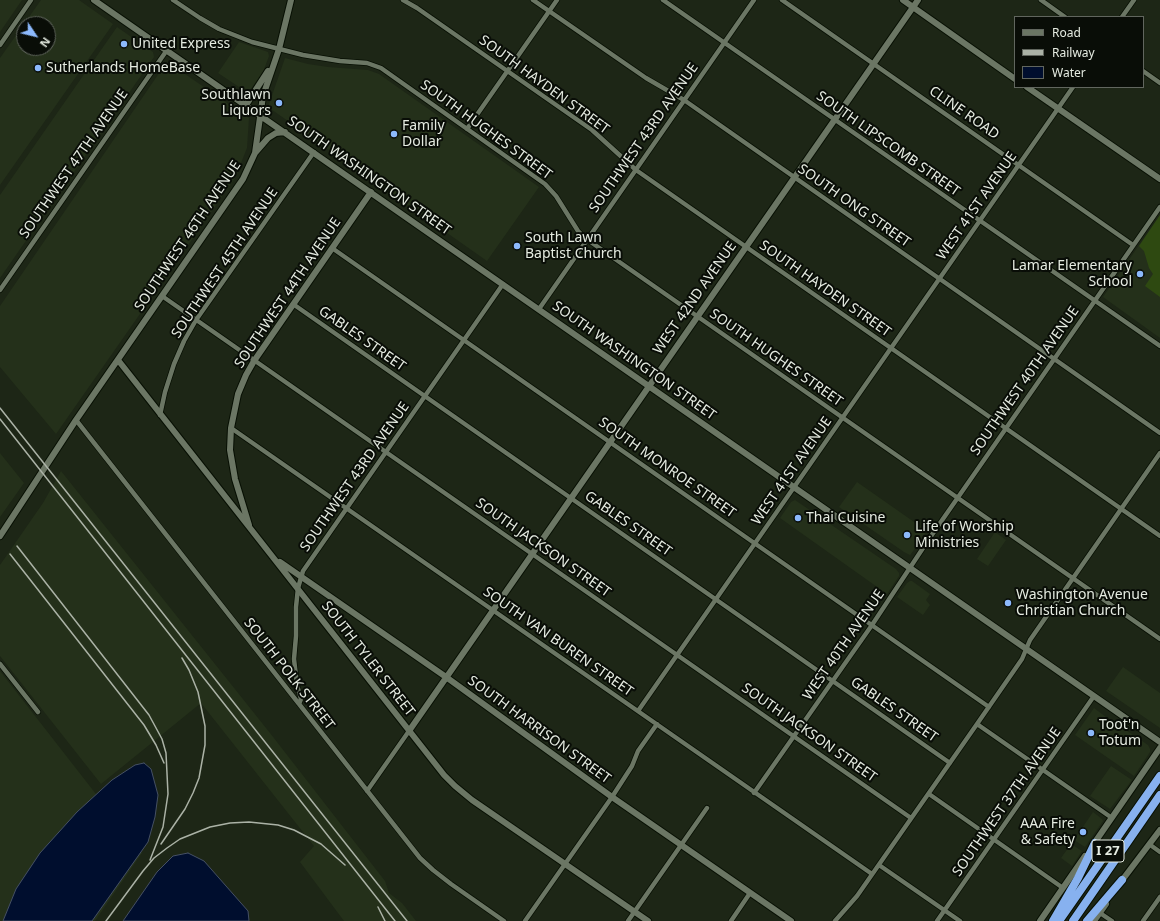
<!DOCTYPE html>
<style>
body{margin:0}
#map{position:relative;width:1160px;height:921px;overflow:hidden;background:#1d2616;font-family:"Noto Sans",sans-serif}
canvas{display:block}
.legend{position:absolute;left:1014px;top:16px;width:130px;height:72px;box-sizing:border-box;background:#090d07;border:1px solid #61665e;margin:0;padding:5px 7px;list-style:none;font-size:12px;color:#e5ebe1}
.legend li{display:flex;align-items:center;gap:8px;height:20px}
.legend b{width:20px;border:1px solid #61665e}
.north{position:absolute;left:16px;top:16px;width:40px;height:40px;box-sizing:border-box;background:#090d07;border:1px solid #61665e;border-radius:50%;rotate:125deg;font-size:11px;font-weight:700;line-height:16px;text-align:center;color:#e5ebe1}
.north::after{content:'';display:block;margin:auto;width:14px;height:18px;background:#8cb9fc;clip-path:polygon(50% 0,100% 100%,50% 72%,0 100%)}
</style>
<div id="map">
<canvas width="1160" height="921"></canvas>
<ul class="legend">
<li><b style="height:5px;background:#6b7664"></b>Road</li>
<li><b style="height:5px;background:#abb2a6"></b>Railway</li>
<li><b style="height:11px;background:#000e2e"></b>Water</li>
</ul>
<div class="north">N</div>
</div>
<script>
const ctx = document.querySelector('canvas').getContext('2d');
ctx.lineJoin = 'round';
function fill(path, color) {
  ctx.fillStyle = color;
  ctx.fill(path, 'evenodd');
}
function poly(rows) {
  const path = new Path2D();
  for (const r of rows) {
    path.moveTo(r[0], r[1]);
    for (let i = 2; i < r.length; i += 2) path.lineTo(r[i], r[i + 1]);
  }
  return path;
}
function stroke(path, color, width, dash) {
  ctx.strokeStyle = color;
  ctx.lineWidth = width;
  ctx.lineCap = dash ? 'butt' : 'round';
  ctx.setLineDash(dash || []);
  ctx.stroke(path);
}
function write(font, color, halo, rows, align = 'center') {
  ctx.font = font + ' "Noto Sans",sans-serif';
  ctx.lineWidth = 4;
  ctx.setLineDash([]);
  ctx.textBaseline = 'middle';
  ctx.strokeStyle = halo;
  ctx.fillStyle = color;
  for (const [text, x, y, turn = 0] of rows) {
    ctx.save();
    ctx.translate(x, y);
    ctx.rotate((+turn || 0) * Math.PI / 180);
    ctx.textAlign = isNaN(turn) ? turn : align;
    if (halo) ctx.strokeText(text, 0, 0);
    ctx.fillText(text, 0, 0);
    ctx.restore();
  }
}
fill(poly([
 [0,0,22,0,0,32],
 [41,0,79,0,113,24,0,185,0,58,24,24,24,48,48,48,48,24,24,24],
 [117,27,153,52,154,57,0,278,0,195],
 [239,42,268,52,269,56,263,72,248,93,218,73],
 [285,58,308,64,328,67,368,70,379,74,539,187,487,261,268,107],
 [166,63,169,63,249,118,247,148,235,178,56,434,0,367,0,306],
 [1160,215,1160,338,1103,297],
 [0,453,24,483,0,517],
 [61,471,270,733,385,881,389,893,402,903,416,921,344,921,300,862,314,846,201,703,101,784,0,656,0,565,43,503],
 [857,482,927,531,911,554,910,555,904,552,839,507],
 [795,500,896,569,899,573,899,576,887,594,780,518,791,502],
 [995,532,1006,540,988,566,977,559],
 [910,581,912,581,930,594,926,600,930,605,923,615,897,597,907,583],
 [1123,667,1160,693,1160,728,1106,691],
 [0,671,142,853,95,921,0,921],
 [1094,708,1110,720,1112,723,1120,726,1148,745,1150,749,1150,752,1134,776,1075,735],
 [1111,766,1132,780,1110,809,1090,796],
 [1093,812,1102,819,1103,821,1085,847,1074,840],
 [1071,844,1082,851,1072,866,1061,858]
]), '#24301a');
fill(poly([
 [1160,215,1160,297,1145,286,1153,274,1149,268,1144,251,1139,246]
]), '#2e4911');
const water = poly([
 [144,763,151,769,158,795,155,817,148,842,92,921,3,921,16,889,40,853,77,812,112,780,135,765,144,763],
 [188,853,204,861,248,911,249,921,123,921,157,872,173,856,188,853]
]);
fill(water, '#000e2e');
stroke(water, '#455064', 1);
const street = poly([
 [173,0,200,18,219,29,252,42,303,55,340,61,367,63,381,68,545,184,556,196,578,231,585,238,1160,639],
 [403,0,417,8,592,130,636,170,1160,536],
 [533,0,646,78,684,100,1160,433],
 [663,0,1160,346],
 [782,0,1133,245],
 [1041,0,1065,17],
 [1122,17,1134,0],
 [0,45,31,0],
 [1143,71,1160,83],
 [467,129,557,0],
 [332,248,989,707],
 [0,290,167,50],
 [162,296,911,818],
 [293,304,950,763],
 [539,309,754,0],
 [160,415,165,392,174,364,184,341,196,320,314,152],
 [76,420,420,858,433,870,451,884,504,921],
 [231,428,872,874],
 [0,664,38,712],
 [299,704,301,699,297,685,294,659,296,636,296,607,298,588,303,571,503,284],
 [638,711,1073,87],
 [977,724,1112,818],
 [367,791,409,731],
 [754,793,872,625,929,539,1160,207],
 [929,794,1063,888],
 [1149,844,1160,852],
 [879,865,960,921],
 [1100,913,1112,921],
 [525,921,612,797,632,766,638,751,657,724],
 [628,921,707,808],
 [731,921,750,893],
 [835,921,857,896,977,724,1022,659,1030,640,1160,453],
 [937,921,1094,696],
 [1143,921,1160,897]
]);
const secondary = poly([
 [94,0,1160,742],
 [903,0,1015,79],
 [1027,87,1160,179],
 [246,105,268,71],
 [255,153,268,138,276,133,285,132],
 [118,360,444,775,455,786,472,800,648,921],
 [249,525,235,479,230,450,231,428,238,394,246,375,254,361,371,192],
 [0,536,76,420,243,179,255,153,263,96,279,49,291,0],
 [280,562,446,677,612,797,791,921],
 [409,731,918,0],
 [1093,845,1160,748],
 [1120,883,1160,830],
 [1040,921,1085,856],
 [1094,921,1106,904]
]);
const highway = poly([
 [1053,921,1078,878,1095,843],
 [1059,921,1160,776],
 [1073,921,1160,795],
 [1087,921,1122,880]
]);
stroke(street, '#070f03', 6);
stroke(secondary, '#070f03', 8);
stroke(highway, '#070f03', 10);
stroke(street, '#6b7664', 4.5);
stroke(secondary, '#6b7664', 6);
stroke(highway, '#87b1ef', 8);
stroke(poly([
 [0,408,407,921],
 [0,419,395,921],
 [17,546,149,715,162,739,166,753,168,794,163,827,150,860],
 [10,554,144,725,156,745,164,763],
 [161,844,185,809,193,793,199,778,205,745,205,726,198,692,189,670,182,658],
 [378,907,385,921],
 [106,921,143,871,154,858,167,848,180,839,210,827,230,823,249,822,278,825,294,830,321,844,345,865]
]), '#abb2a6', 1.5);
for (const [x, y, r, color] of [
 [124,44,4,"#8cb9fc"],
 [38,68,4,"#8cb9fc"],
 [279,103,4,"#8cb9fc"],
 [394,134,4,"#8cb9fc"],
 [517,246,4,"#8cb9fc"],
 [1140,274,4,"#8cb9fc"],
 [798,518,4,"#8cb9fc"],
 [907,535,4,"#8cb9fc"],
 [1008,603,4,"#8cb9fc"],
 [1091,733,4,"#8cb9fc"],
 [1083,832,4,"#8cb9fc"]
]) {
  const dot = new Path2D();
  dot.arc(x, y, r, 0, 2 * Math.PI);
  ctx.fillStyle = color;
  ctx.fill(dot);
  stroke(dot, '#090d07', 1.5);
}
for (const [x, y, w] of [
 [1108,851,32]
]) {
  const box = new Path2D();
  box.roundRect(x - w / 2, y - 11, w, 22, 3);
  ctx.fillStyle = '#090d07';
  ctx.fill(box);
  stroke(box, '#e5ebe1', 1);
}
write('bold 13px', '#e5ebe1', null, [
 ["I 27",1108,851]
]);
write('14px', '#e5ebe1', '#090d07', [
 ["United Express",132,44],
 ["Sutherlands HomeBase",46,68],
 ["Southlawn",271,95,"right"],
 ["Liquors",271,111,"right"],
 ["Family",402,126],
 ["Dollar",402,142],
 ["South Lawn",525,238],
 ["Baptist Church",525,254],
 ["Lamar Elementary",1132,266,"right"],
 ["School",1132,282,"right"],
 ["Thai Cuisine",806,518],
 ["Life of Worship",915,527],
 ["Ministries",915,543],
 ["Washington Avenue",1016,595],
 ["Christian Church",1016,611],
 ["Toot'n",1099,725],
 ["Totum",1099,741],
 ["AAA Fire",1075,824,"right"],
 ["& Safety",1075,840,"right"]
], 'left');
write('14px', '#e5ebe1', '#090d07', [
 ["SOUTH HAYDEN STREET",544,85,36],
 ["CLINE ROAD",964,113,35],
 ["SOUTH HUGHES STREET",486,130,36],
 ["SOUTHWEST 43RD AVENUE",644,138,-55],
 ["SOUTH LIPSCOMB STREET",888,144,35],
 ["SOUTHWEST 47TH AVENUE",74,164,-55],
 ["SOUTH WASHINGTON STREET",369,176,35],
 ["SOUTH ONG STREET",854,206,35],
 ["WEST 41ST AVENUE",977,206,-55],
 ["SOUTHWEST 46TH AVENUE",188,236,-56],
 ["SOUTHWEST 45TH AVENUE",225,263,-56],
 ["SOUTH HAYDEN STREET",825,289,35],
 ["SOUTHWEST 44TH AVENUE",288,293,-56],
 ["WEST 42ND AVENUE",695,298,-55],
 ["GABLES STREET",362,339,35],
 ["SOUTH HUGHES STREET",776,358,35],
 ["SOUTH WASHINGTON STREET",634,361,35],
 ["SOUTHWEST 40TH AVENUE",1025,381,-55],
 ["SOUTH MONROE STREET",667,468,35],
 ["WEST 41ST AVENUE",792,471,-55],
 ["SOUTHWEST 43RD AVENUE",355,477,-55],
 ["GABLES STREET",628,524,35],
 ["SOUTH JACKSON STREET",543,548,35],
 ["SOUTH VAN BUREN STREET",558,642,35],
 ["WEST 40TH AVENUE",844,645,-55],
 ["SOUTH TYLER STREET",368,659,52],
 ["SOUTH POLK STREET",289,674,52],
 ["GABLES STREET",894,710,35],
 ["SOUTH HARRISON STREET",539,730,36],
 ["SOUTH JACKSON STREET",809,733,35],
 ["SOUTHWEST 37TH AVENUE",1007,802,-55]
]);
</script>
